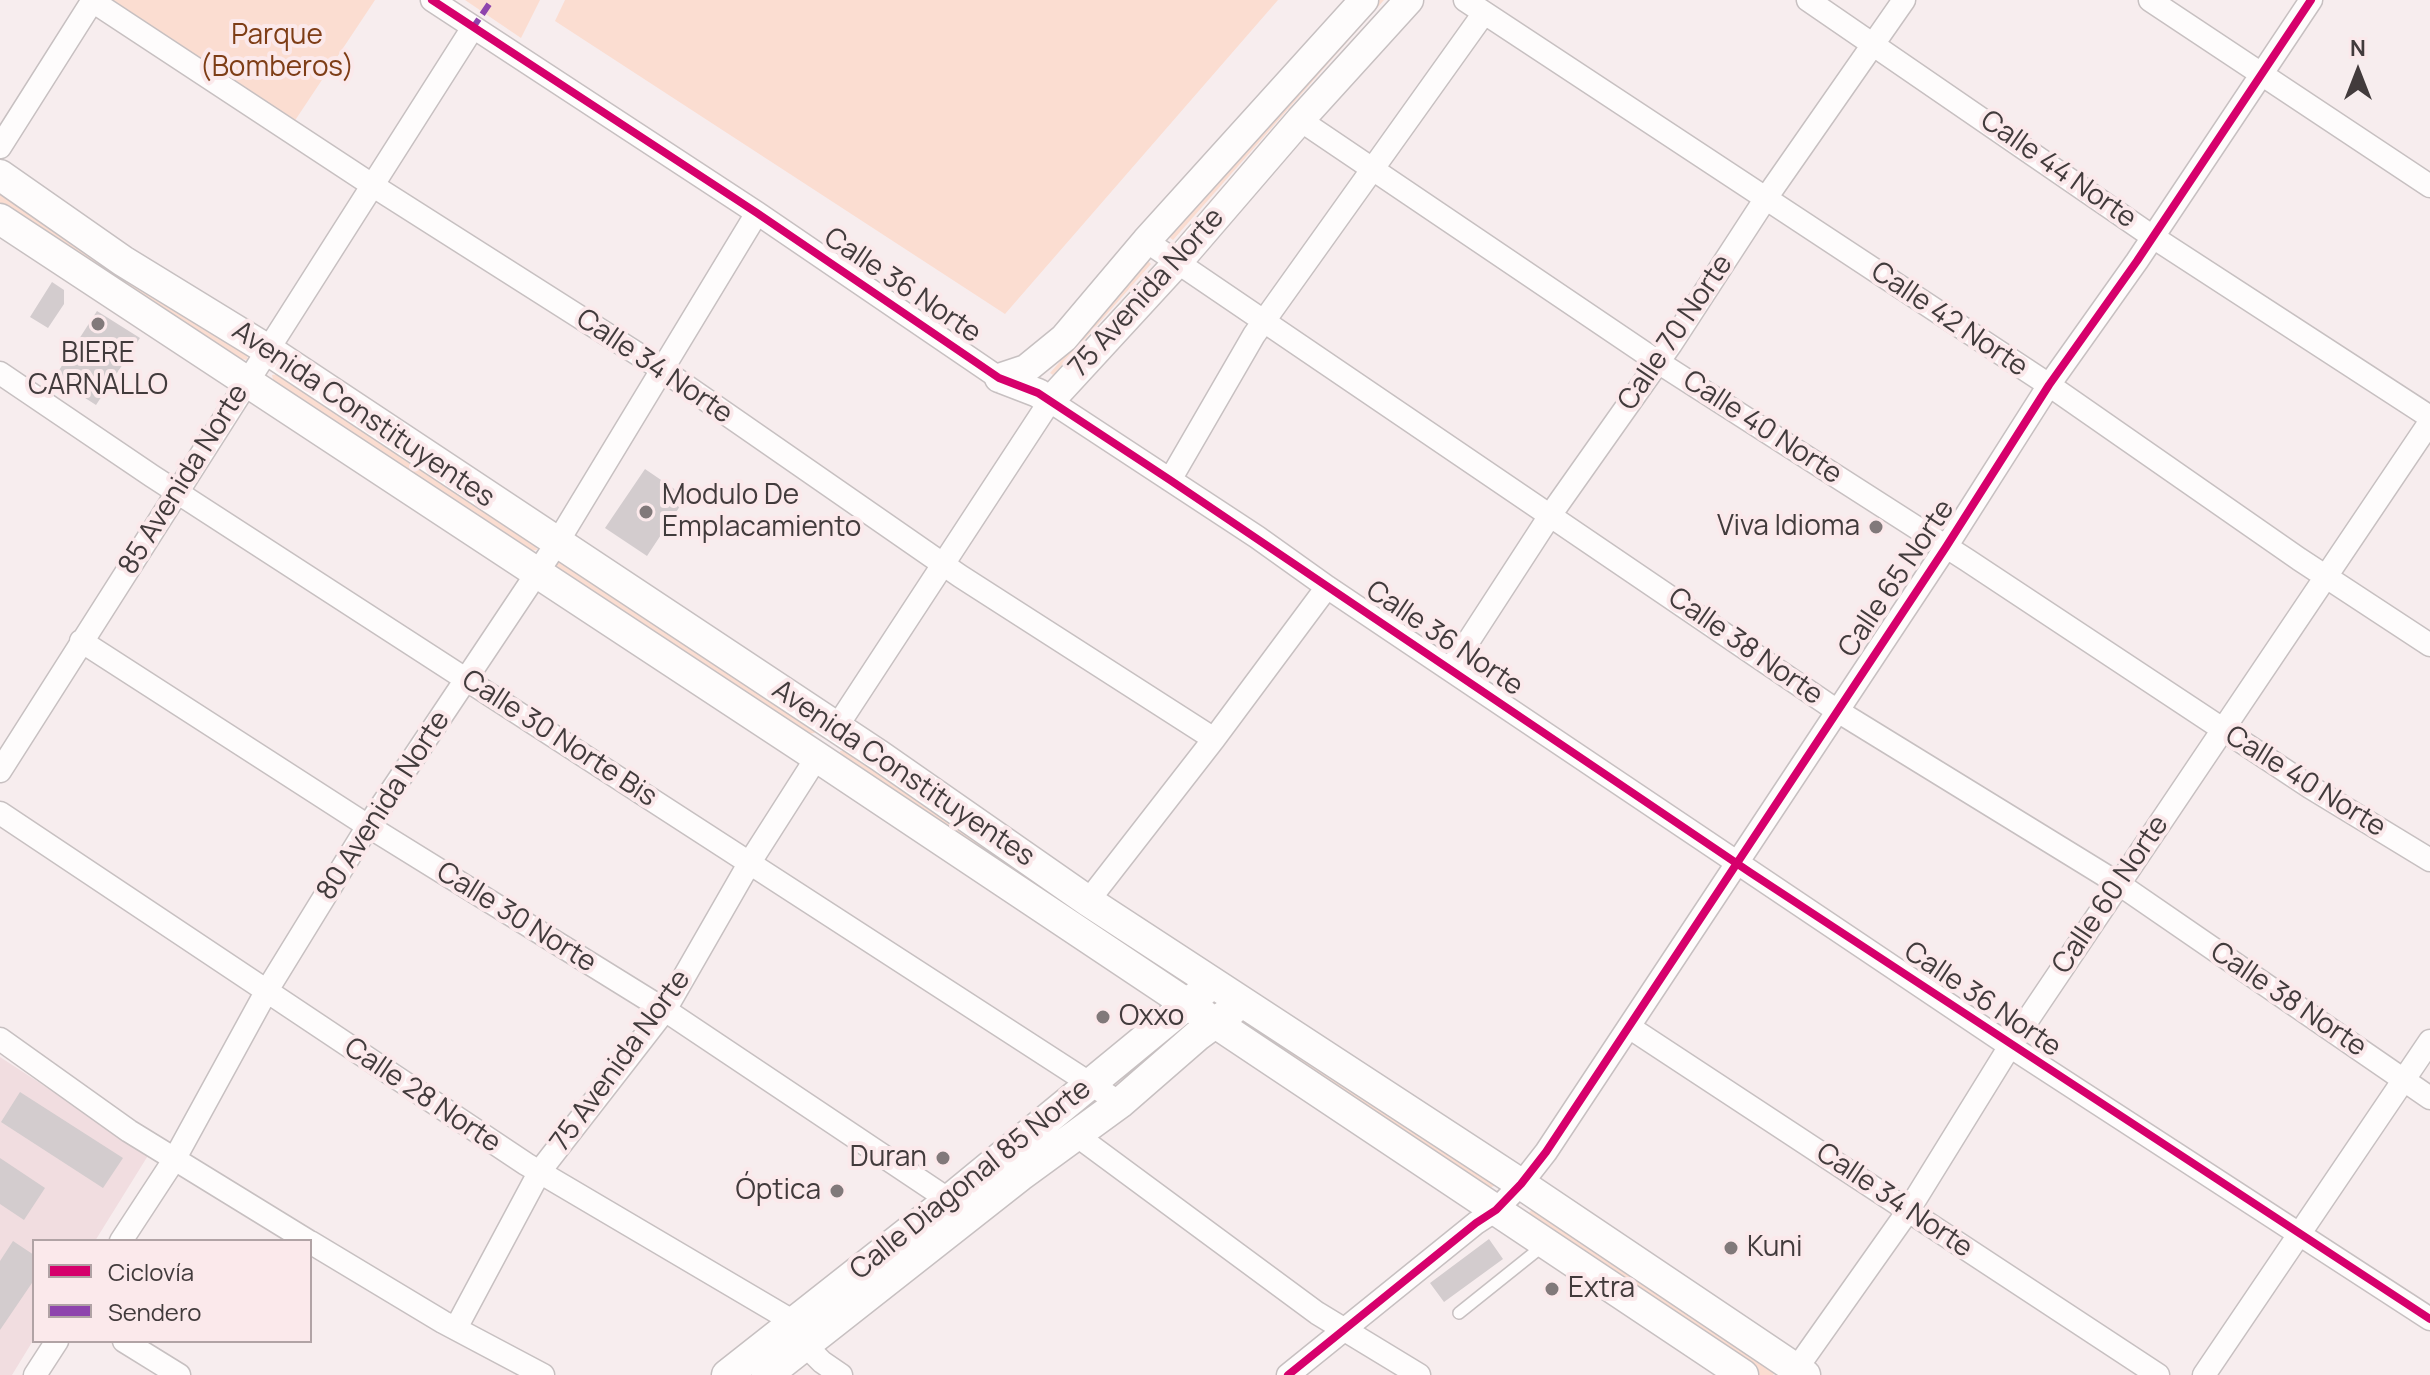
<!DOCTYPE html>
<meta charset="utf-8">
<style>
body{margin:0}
#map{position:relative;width:2430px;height:1375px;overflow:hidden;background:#f7edee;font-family:Manrope,sans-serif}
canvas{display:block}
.legend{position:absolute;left:32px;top:1239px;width:280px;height:104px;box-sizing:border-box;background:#fbe9eb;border:2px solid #b1a3a5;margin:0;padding:10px 14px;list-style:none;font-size:24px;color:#423b3c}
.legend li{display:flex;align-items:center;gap:16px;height:40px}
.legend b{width:40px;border:2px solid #b1a3a5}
.north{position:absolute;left:2318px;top:32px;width:80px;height:80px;-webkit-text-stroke:6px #fbe9eb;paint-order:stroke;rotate:0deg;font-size:22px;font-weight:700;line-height:32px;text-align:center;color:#423b3c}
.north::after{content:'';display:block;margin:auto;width:28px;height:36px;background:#423b3c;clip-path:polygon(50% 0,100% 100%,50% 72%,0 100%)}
</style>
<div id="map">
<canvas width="2430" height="1375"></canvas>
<ul class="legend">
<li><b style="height:10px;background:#d6006c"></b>Ciclovía</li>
<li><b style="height:10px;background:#8e44ad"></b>Sendero</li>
</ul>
<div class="north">N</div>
</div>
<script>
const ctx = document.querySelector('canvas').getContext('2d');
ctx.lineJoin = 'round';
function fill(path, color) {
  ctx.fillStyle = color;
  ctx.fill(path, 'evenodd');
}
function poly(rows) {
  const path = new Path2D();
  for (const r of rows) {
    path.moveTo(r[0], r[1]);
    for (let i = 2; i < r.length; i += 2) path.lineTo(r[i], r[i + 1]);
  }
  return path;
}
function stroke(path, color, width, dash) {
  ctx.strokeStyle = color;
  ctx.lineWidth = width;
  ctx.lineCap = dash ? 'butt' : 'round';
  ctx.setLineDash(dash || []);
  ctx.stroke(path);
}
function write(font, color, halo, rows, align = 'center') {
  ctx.font = font + ' Manrope,sans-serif';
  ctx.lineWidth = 8;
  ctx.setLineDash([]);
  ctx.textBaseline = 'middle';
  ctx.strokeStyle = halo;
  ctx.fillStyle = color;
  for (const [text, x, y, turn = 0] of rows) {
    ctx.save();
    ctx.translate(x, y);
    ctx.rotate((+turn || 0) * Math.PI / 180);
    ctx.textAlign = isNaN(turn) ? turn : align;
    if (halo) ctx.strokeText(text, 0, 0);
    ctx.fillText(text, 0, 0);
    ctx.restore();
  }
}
fill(poly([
 [0,1057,149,1154,95,1241,34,1241,34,1339,12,1375,0,1375]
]), '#f1dde0');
fill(poly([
 [109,0,375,0,292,125],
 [465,0,540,0,521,38],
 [565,0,1278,0,1005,314,555,21],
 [1377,0,1384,0,1173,240,1169,237],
 [0,191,246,352,248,360,235,358,0,204],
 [1148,261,1151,264,1053,375,1050,373],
 [280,374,536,543,537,550,528,551,274,384,272,375],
 [562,562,810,724,815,733,805,734,556,570,557,563],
 [848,750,1185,974,1184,983,1176,983,841,760,840,751],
 [1248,1022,1493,1178,1494,1186,1486,1189,1248,1031],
 [1532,1209,1776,1371,1773,1375,1759,1375,1525,1218]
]), '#fbddd1');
fill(poly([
 [52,282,64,290,64,304,48,328,30,317],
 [97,311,140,338,96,405,54,378],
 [645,469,686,497,647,556,605,528],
 [20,1092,123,1158,103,1188,1,1122],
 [0,1158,45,1188,24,1220,0,1204],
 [1489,1239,1503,1259,1444,1302,1430,1283],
 [13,1241,34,1255,34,1280,0,1330,0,1261]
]), '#d3ccce');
const service = poly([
 [1459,1313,1544,1245]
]);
const minor = poly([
 [91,0,372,185,663,370,960,576,1214,739],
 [432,0,757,213,999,378],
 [1465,0,2049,385,2299,559,2430,645],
 [1808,0,2153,237,2430,417],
 [2150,0,2430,186],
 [1300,120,1658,362,1967,560,2310,787,2430,860],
 [0,147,93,0],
 [1146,241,1836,710,2119,884,2430,1098],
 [0,373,152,476,1120,1103],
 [1170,480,1254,335,1484,13],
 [81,641,368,826,665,1010,949,1200],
 [1451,668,1551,514,1671,344,1766,198,1904,0],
 [836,728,1050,401,1257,537,1327,587,2022,1054,2430,1319],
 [0,771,472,29],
 [0,813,526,1164,794,1322,805,1345,822,1362,841,1375],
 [1088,901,1214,739,1327,587],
 [1629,1027,2158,1375],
 [0,1039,129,1131,308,1241],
 [1076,1135,1317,1313,1419,1375],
 [121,1241,174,1160,266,992,368,826,557,543,757,213],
 [310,1242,443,1322,543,1375],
 [456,1328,540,1171,665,1010,750,862,817,757],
 [124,1341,179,1375],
 [35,1375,57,1341],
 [1288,1375,1476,1223,1496,1210,1521,1184,1546,1152,1946,547,2049,385,2137,261,2311,0],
 [1792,1375,1908,1211,2010,1046,2430,422],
 [2204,1375,2430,1041]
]);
const tertiary = poly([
 [999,378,1038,393,1050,401,1177,263,1300,120,1409,0],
 [999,378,1026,369,1064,338,1146,241,1364,0]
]);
const secondary = poly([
 [0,175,123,261,268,350,880,756,1088,901,1521,1184,1805,1375],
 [0,219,817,757,1743,1375],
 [727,1375,949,1200,1202,992],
 [767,1375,1020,1176,1120,1103,1197,1036,1231,1011]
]);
stroke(service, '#c7c0c1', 14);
stroke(minor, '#c7c0c1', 25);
stroke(tertiary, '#c7c0c1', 31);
stroke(secondary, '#c7c0c1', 33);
stroke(service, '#fefcfc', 11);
stroke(minor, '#fefcfc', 22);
stroke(tertiary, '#fefcfc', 28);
stroke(secondary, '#fefcfc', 30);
stroke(poly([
 [472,29,492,0]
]), '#8e44ad', 6, [12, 6]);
stroke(poly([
 [432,0,757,213,999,378,1038,393,1170,480,1751,873,2430,1319],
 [1288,1375,1476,1223,1496,1210,1521,1184,1546,1152,1946,547,2049,385,2137,261,2311,0]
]), '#d6006c', 8);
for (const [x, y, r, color] of [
 [98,324,8,"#81797a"],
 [646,512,8,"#81797a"],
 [1876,527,8,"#81797a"],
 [1103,1017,8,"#81797a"],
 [943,1158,8,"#81797a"],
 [837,1191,8,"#81797a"],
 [1731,1248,8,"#81797a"],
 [1552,1289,8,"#81797a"]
]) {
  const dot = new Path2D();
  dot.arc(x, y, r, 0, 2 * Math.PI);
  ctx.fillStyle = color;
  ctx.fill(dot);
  stroke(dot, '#fbe9eb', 3);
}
write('28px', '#7e3d16', '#fbe9eb', [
 ["Parque",277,36],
 ["(Bomberos)",277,68]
]);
write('28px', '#423b3c', '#fbe9eb', [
 ["Calle 44 Norte",2058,170,35],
 ["Calle 36 Norte",902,286,34],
 ["75 Avenida Norte",1147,293,-48],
 ["Calle 42 Norte",1949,320,34],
 ["Calle 70 Norte",1676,333,-56],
 ["Calle 34 Norte",654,367,34],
 ["Avenida Constituyentes",363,415,34],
 ["Calle 40 Norte",1762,428,33],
 ["85 Avenida Norte",184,480,-58],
 ["Calle 65 Norte",1897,579,-56],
 ["Calle 36 Norte",1444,639,34],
 ["Calle 38 Norte",1745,647,35],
 ["Calle 30 Norte Bis",559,739,33],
 ["Avenida Constituyentes",903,774,34],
 ["Calle 40 Norte",2305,782,32],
 ["80 Avenida Norte",384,806,-57],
 ["Calle 60 Norte",2111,895,-56],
 ["Calle 30 Norte",516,918,32],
 ["Calle 36 Norte",1982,1000,34],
 ["Calle 38 Norte",2288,1000,34],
 ["75 Avenida Norte",621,1061,-54],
 ["Calle 28 Norte",422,1096,34],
 ["Calle Diagonal 85 Norte",971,1180,-39],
 ["Calle 34 Norte",1894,1201,34]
]);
write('28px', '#423b3c', '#fbe9eb', [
 ["BIERE",98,354,"center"],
 ["CARNALLO",98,386,"center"],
 ["Modulo De",662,496],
 ["Emplacamiento",662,528],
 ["Viva Idioma",1860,527,"right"],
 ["Oxxo",1119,1017],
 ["Duran",927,1158,"right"],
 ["Óptica",821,1191,"right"],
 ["Kuni",1747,1248],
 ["Extra",1568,1289]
], 'left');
</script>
